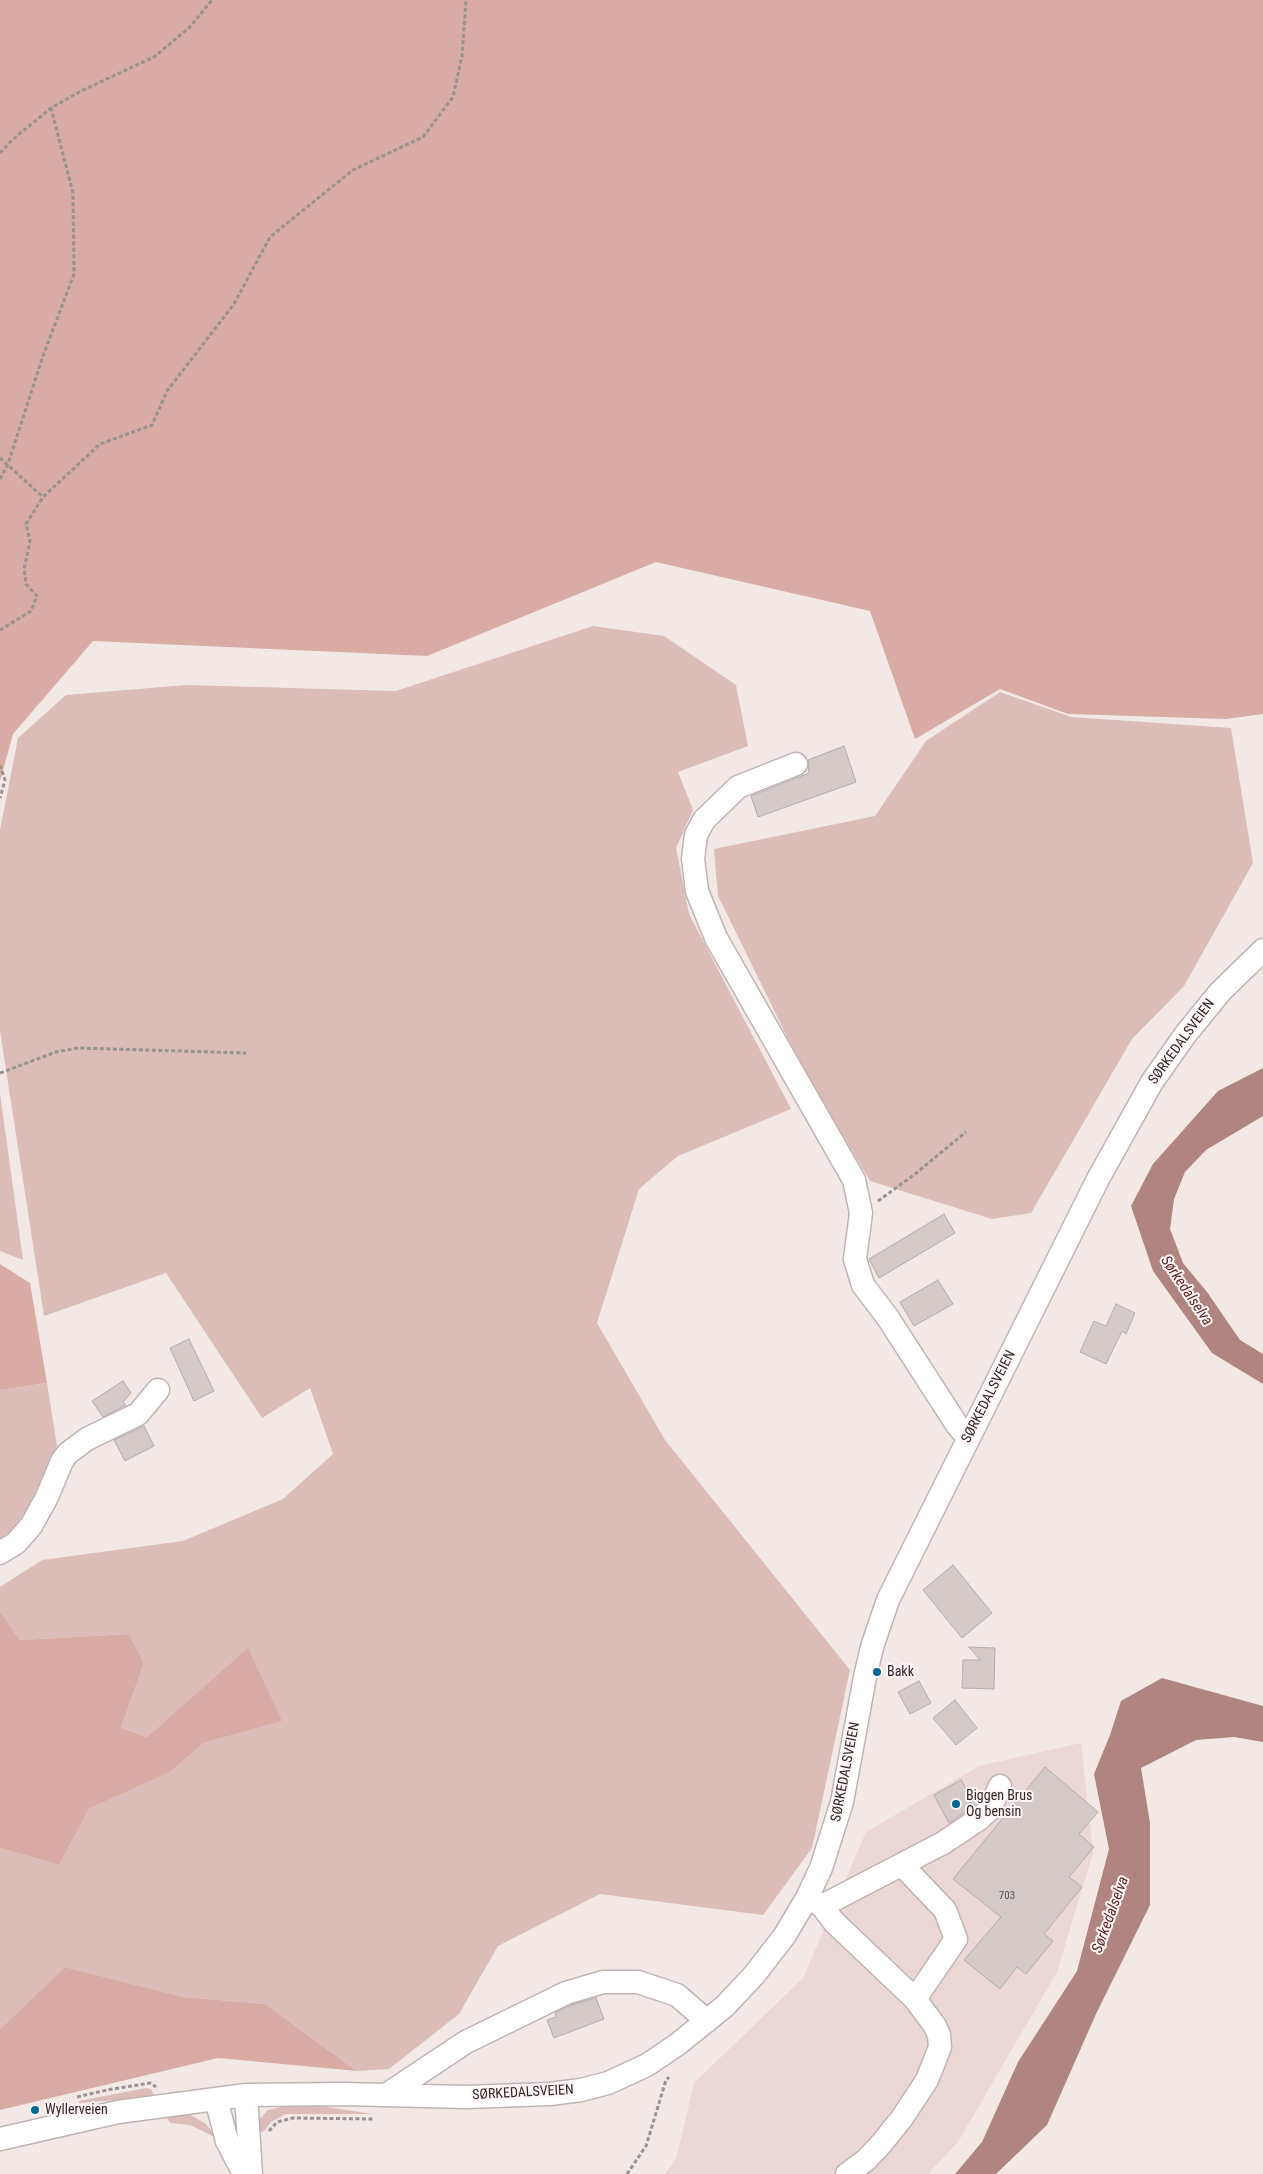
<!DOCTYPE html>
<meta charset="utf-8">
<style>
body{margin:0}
canvas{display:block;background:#f2e8e6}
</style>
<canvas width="1263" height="2174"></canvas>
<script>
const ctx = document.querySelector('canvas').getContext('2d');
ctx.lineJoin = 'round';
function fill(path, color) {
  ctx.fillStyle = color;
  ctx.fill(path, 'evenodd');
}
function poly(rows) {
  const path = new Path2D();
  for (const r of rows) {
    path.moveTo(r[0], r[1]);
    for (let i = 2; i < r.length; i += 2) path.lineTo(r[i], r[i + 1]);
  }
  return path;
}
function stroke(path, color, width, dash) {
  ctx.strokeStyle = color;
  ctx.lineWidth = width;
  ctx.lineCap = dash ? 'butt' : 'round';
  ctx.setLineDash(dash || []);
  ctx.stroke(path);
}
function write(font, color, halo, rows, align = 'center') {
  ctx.font = font + ' "Roboto Condensed",sans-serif';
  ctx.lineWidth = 4;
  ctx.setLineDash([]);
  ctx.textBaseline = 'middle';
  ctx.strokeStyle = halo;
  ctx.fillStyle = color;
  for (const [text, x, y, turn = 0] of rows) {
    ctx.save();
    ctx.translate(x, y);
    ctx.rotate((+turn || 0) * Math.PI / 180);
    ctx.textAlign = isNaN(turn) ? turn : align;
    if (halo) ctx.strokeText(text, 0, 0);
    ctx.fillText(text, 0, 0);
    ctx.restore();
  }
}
fill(poly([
 [1081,1743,1093,1853,1057,1972,958,2142,928,2174,665,2174,676,2159,694,2083,803,1978,866,1832,979,1766]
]), '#ebd8d6');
fill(poly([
 [593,626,664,636,736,685,748,746,678,772,693,810,676,848,689,914,791,1109,678,1156,639,1189,597,1323,665,1440,850,1670,812,1848,763,1915,600,1894,498,1946,459,2014,389,2069,357,2071,265,2004,184,1997,65,1967,0,2029,0,1848,59,1865,89,1809,170,1772,204,1743,281,1721,248,1649,147,1737,121,1728,144,1663,129,1634,20,1640,0,1611,0,1587,42,1560,183,1541,283,1499,333,1454,310,1388,262,1418,166,1273,44,1316,0,1031,0,830,18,738,66,695,186,685,396,691],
 [1000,692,1071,717,1231,728,1253,863,1184,986,1132,1039,1031,1213,992,1219,870,1181,801,1065,718,896,714,849,875,816,926,741],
 [0,1093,23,1260,0,1251],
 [47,1383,57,1446,32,1506,6,1537,0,1539,0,1390],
 [146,2088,151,2089,154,2095,127,2099,79,2103,79,2101,84,2100],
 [312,2106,327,2107,373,2114,286,2114,271,2122,264,2131,259,2133,257,2122,268,2110,282,2107],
 [189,2114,206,2124,217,2138,190,2125,171,2123,168,2120,167,2116]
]), '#dbbcb8');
fill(poly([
 [0,0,1263,0,1263,714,1226,719,1068,714,1000,689,915,739,870,611,656,562,427,656,93,641,13,734,0,781],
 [0,1264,30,1283,47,1383,0,1390],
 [0,1611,20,1640,129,1634,144,1663,121,1728,147,1737,248,1648,282,1721,204,1743,170,1772,89,1809,59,1865,0,1848],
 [65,1967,184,1997,265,2004,357,2071,218,2058,0,2110,0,2029]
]), '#d8aba5');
fill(poly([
 [1263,1068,1263,1116,1206,1150,1185,1172,1174,1199,1170,1229,1183,1263,1207,1292,1240,1340,1263,1354,1263,1384,1212,1353,1153,1271,1131,1206,1153,1164,1218,1091],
 [1162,1678,1263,1706,1263,1742,1234,1737,1196,1740,1141,1768,1150,1823,1150,1905,1096,2014,1047,2125,996,2174,955,2174,982,2142,1018,2062,1077,1971,1109,1849,1094,1774,1110,1735,1121,1701]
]), '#b0857f');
const building = poly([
 [844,746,856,782,758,817,751,796,809,773,808,760,844,746],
 [944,1214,955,1233,879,1278,869,1259,944,1214],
 [938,1280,953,1304,914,1326,900,1302,938,1280],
 [1116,1304,1135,1313,1126,1334,1122,1331,1106,1364,1080,1352,1094,1321,1106,1326,1116,1304],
 [189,1339,214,1391,194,1401,170,1348,189,1339],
 [123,1381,131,1393,123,1402,126,1405,103,1417,92,1401,123,1381],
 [144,1426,154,1446,125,1461,114,1440,144,1426],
 [953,1565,992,1613,962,1638,923,1590,953,1565],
 [969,1647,995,1648,994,1689,962,1688,963,1660,980,1660,969,1647],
 [919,1681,931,1703,910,1714,898,1692,919,1681],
 [955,1700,977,1728,956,1745,933,1718,955,1700],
 [1045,1767,1098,1812,1079,1834,1094,1847,1069,1877,1082,1887,1044,1934,1053,1941,1026,1974,1017,1967,1000,1989,964,1960,1001,1917,953,1879,1045,1767],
 [961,1780,975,1805,949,1823,934,1795,961,1780],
 [596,1998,604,2019,554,2038,547,2020,556,2017,555,2013,571,2005,596,1998]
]);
fill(building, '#d4cbc9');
stroke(building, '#b4abaa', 1);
const minor = poly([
 [796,764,738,787,704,820,696,835,693,859,697,891,716,938,854,1180,861,1213,855,1259,863,1285,888,1318,957,1425,968,1438],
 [0,1553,16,1543,31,1526,47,1497,62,1461,68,1453,87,1439,138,1414,158,1390],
 [902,1865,945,1910,956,1939,915,1999],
 [810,1899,822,1906,943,1843,979,1819,990,1809,1000,1786],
 [822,1906,834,1922,915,1999,935,2026,939,2035,940,2047,927,2080,902,2118,882,2143,866,2160,847,2174],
 [246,2095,251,2174],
 [386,2095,466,2042,566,1993,603,1982,638,1982,677,1995,707,2021],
 [216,2099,227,2141,244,2174],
 [0,2139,118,2112,246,2095,343,2094,466,2097,550,2094,581,2090,608,2083,647,2065,678,2044,725,2006,755,1974,785,1935,807,1898,821,1868,842,1802,865,1677,872,1647,888,1600,1098,1179,1152,1082,1185,1035,1220,992,1263,950]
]);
stroke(minor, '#beb4b3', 25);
stroke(poly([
 [0,153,12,140,51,108,81,91,154,57,189,28,212,0],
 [0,458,43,497],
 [0,479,8,464,43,356,74,274,73,193,51,108],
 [0,630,31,611,37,596,26,584,24,569,30,541,26,524,43,497,100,444,152,425,167,391,234,304,270,237,353,170,423,137,453,97,462,56,466,0],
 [0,765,5,780,0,798],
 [0,1073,56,1052,78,1048,246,1053],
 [878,1201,915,1174,966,1132],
 [77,2097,107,2090,150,2083,156,2087],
 [269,2131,277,2122,293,2118,373,2119],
 [627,2174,646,2146,666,2080,669,2077]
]), '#989290', 3, [4, 2.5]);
stroke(minor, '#fff', 22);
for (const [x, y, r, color] of [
 [877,1672,5,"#006896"],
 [956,1804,5,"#006896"],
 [35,2110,5,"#006896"]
]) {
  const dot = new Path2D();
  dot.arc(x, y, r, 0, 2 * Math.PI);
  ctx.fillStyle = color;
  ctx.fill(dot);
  stroke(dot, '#fff5f4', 2);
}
write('11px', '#555150', null, [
 ["703",1007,1896]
]);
write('14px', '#2b2827', '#fff5f4', [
 ["SØRKEDALSVEIEN",1182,1042,-54],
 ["SØRKEDALSVEIEN",989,1397,-63],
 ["SØRKEDALSVEIEN",846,1772,-79],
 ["SØRKEDALSVEIEN",523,2093,-3]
]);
write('14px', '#2b2827', '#fff5f4', [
 ["Bakk",887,1672],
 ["Biggen Brus",966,1796],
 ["Og bensin",966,1812],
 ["Wyllerveien",45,2110]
], 'left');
write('italic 15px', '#5e2520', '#fff5f4', [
 ["Sørkedalselva",1186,1291,56],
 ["Sørkedalselva",1111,1915,-70]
]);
</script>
